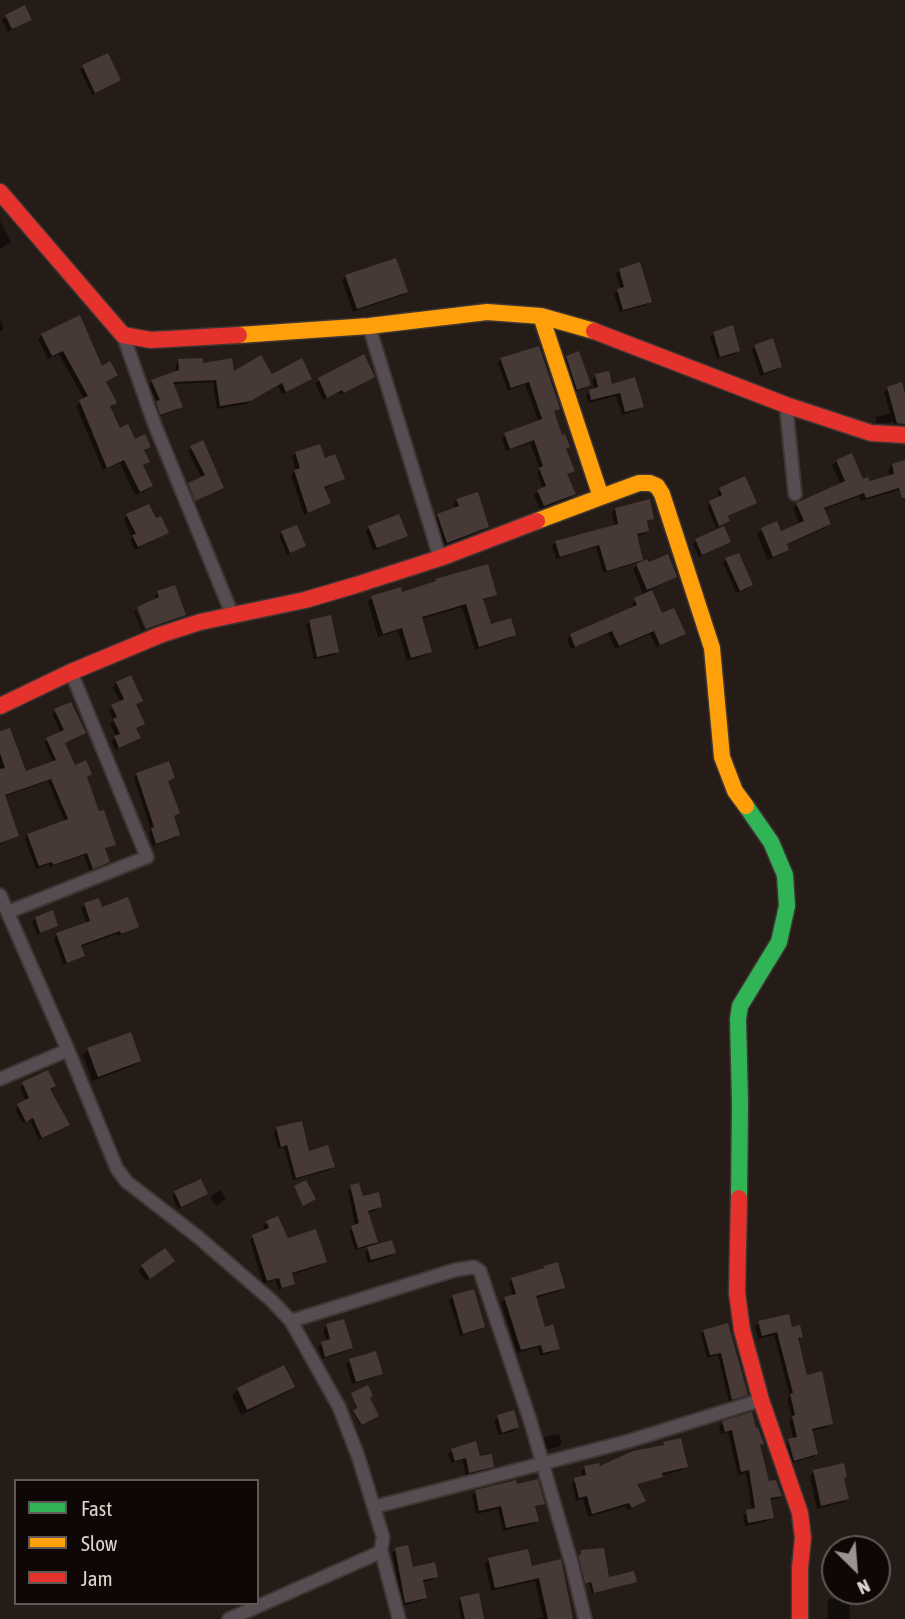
<!DOCTYPE html>
<style>
body{margin:0}
#map{position:relative;width:905px;height:1619px;overflow:hidden;background:#251c18;font-family:"Asap Condensed",sans-serif}
canvas{display:block}
.legend{position:absolute;left:14px;top:1479px;width:245px;height:126px;box-sizing:border-box;background:#0e0705;border:2px solid #615955;margin:0;padding:9px 12px;list-style:none;font-size:21px;color:#ded3cd}
.legend li{display:flex;align-items:center;gap:14px;height:35px}
.legend b{width:35px;border:2px solid #615955}
.north{position:absolute;left:821px;top:1535px;width:70px;height:70px;box-sizing:border-box;background:#0e0705;border:2px solid #615955;border-radius:50%;rotate:155deg;font-size:19px;font-weight:700;line-height:28px;text-align:center;color:#ded3cd}
.north::after{content:'';display:block;margin:auto;width:24px;height:32px;background:#9d938e;clip-path:polygon(50% 0,100% 100%,50% 72%,0 100%)}
</style>
<div id="map">
<canvas width="905" height="1619"></canvas>
<ul class="legend">
<li><b style="height:9px;background:#30b455"></b>Fast</li>
<li><b style="height:9px;background:#ff9f0a"></b>Slow</li>
<li><b style="height:9px;background:#e5322d"></b>Jam</li>
</ul>
<div class="north">N</div>
</div>
<script>
const ctx = document.querySelector('canvas').getContext('2d');
ctx.lineJoin = 'round';
function fill(path, color) {
  ctx.fillStyle = color;
  ctx.fill(path, 'evenodd');
}
function poly(rows) {
  const path = new Path2D();
  for (const r of rows) {
    path.moveTo(r[0], r[1]);
    for (let i = 2; i < r.length; i += 2) path.lineTo(r[i], r[i + 1]);
  }
  return path;
}
function stroke(path, color, width, dash) {
  ctx.strokeStyle = color;
  ctx.lineWidth = width;
  ctx.lineCap = dash ? 'butt' : 'round';
  ctx.setLineDash(dash || []);
  ctx.stroke(path);
}
fill(poly([
 [24,8,30,19,8,32,2,20],
 [83,67,119,80,92,95,80,70],
 [0,221,11,242,0,249],
 [619,270,650,302,646,305,620,312,614,294,621,290,616,274],
 [346,276,406,292,403,295,353,312,342,280],
 [0,320,4,328,0,332],
 [714,333,738,350,735,354,717,359,710,337],
 [42,335,116,375,105,383,115,403,110,407,119,430,134,441,149,447,143,452,148,462,142,467,151,486,147,490,135,495,120,463,103,470,76,406,84,399,59,354,48,359,38,339],
 [755,346,780,367,777,370,760,376,752,350],
 [538,348,558,408,554,412,573,470,565,476,574,494,570,498,540,509,534,495,543,489,537,473,540,470,530,443,506,451,502,438,505,435,539,423,525,384,508,391,498,363,501,359],
 [363,356,373,377,340,395,339,392,323,400,315,383],
 [567,357,589,384,585,388,574,392,564,361],
 [179,360,233,374,310,379,282,394,278,386,246,404,217,409,213,382,173,384,181,406,177,410,157,417,153,406,157,403,149,385,152,381,176,373,176,364],
 [596,376,610,386,642,407,638,410,622,415,616,396,588,403,586,395,595,390,592,380],
 [888,388,905,401,905,420,893,424,893,421,890,423,876,423,876,417,890,413,884,392],
 [191,448,222,487,197,500,190,484,202,479,188,451],
 [296,453,324,461,343,479,323,489,329,503,325,506,304,515,291,475,296,471,292,457],
 [837,461,862,481,869,483,890,477,888,470,892,465,905,461,905,488,861,501,859,496,823,510,829,524,825,528,786,545,787,550,783,554,768,560,757,534,776,523,780,533,800,525,793,508,797,504,841,485,832,465],
 [720,490,755,503,727,517,728,521,716,528,707,506,720,498,717,493],
 [457,500,487,527,484,530,443,546,435,519,438,515,456,509,454,504],
 [615,510,652,519,646,523,647,531,644,534,635,536,641,559,637,563,603,573,596,547,556,559,552,546,556,542,615,526,612,513],
 [127,516,155,521,167,533,135,550,130,540,132,538,124,519],
 [369,528,405,536,373,551,366,531],
 [282,533,304,546,287,555,279,536],
 [696,540,729,542,699,557,693,544],
 [726,560,751,585,747,589,736,593,723,563],
 [637,565,675,577,650,590,661,616,683,633,656,647,650,634,615,649,608,633,571,649,567,639,571,636,634,608,632,603,644,596,633,569],
 [436,581,495,595,482,601,490,626,514,634,510,638,475,650,462,607,421,619,430,651,426,655,407,661,398,631,378,637,368,602,372,598,401,594,433,584],
 [158,593,184,614,180,618,148,629,139,608,156,601,154,596],
 [136,610,144,630,142,631,134,612],
 [310,621,337,651,334,655,314,659,306,625],
 [117,683,141,700,134,705,143,723,135,729,138,737,135,741,115,750,111,741,116,737,110,724,114,721,109,710,121,703,113,687],
 [55,711,84,732,63,744,74,768,85,778,98,814,114,844,104,850,108,862,89,871,84,855,50,867,49,864,36,869,25,839,28,835,65,822,48,781,3,797,17,836,0,844,0,733,25,773,53,763,44,742,61,733,52,714],
 [137,774,173,778,167,782,178,813,172,817,178,835,175,838,153,846,149,833,151,830,134,778],
 [85,905,101,909,137,927,118,936,117,934,80,947,83,956,63,965,54,938,57,935,87,924,81,909],
 [36,918,56,926,37,935,32,922],
 [88,1049,139,1061,133,1066,92,1081,83,1055],
 [47,1072,54,1086,49,1090,68,1125,39,1140,30,1120,22,1123,15,1108,26,1102,20,1087],
 [277,1129,308,1153,333,1167,330,1170,293,1180,284,1147,278,1149,274,1132],
 [351,1187,362,1198,381,1207,377,1210,367,1213,376,1241,372,1245,355,1250,349,1231,355,1226,348,1191],
 [220,1190,226,1199,216,1206,210,1197],
 [175,1193,206,1194,178,1209,172,1196],
 [277,1218,287,1240,325,1262,321,1265,291,1275,293,1283,279,1290,275,1280,263,1284,250,1240,265,1231,263,1226,267,1223],
 [368,1249,394,1252,390,1256,368,1263,365,1253],
 [165,1250,169,1265,146,1281,138,1270],
 [544,1267,563,1287,559,1291,535,1298,544,1329,558,1348,554,1352,540,1356,538,1347,517,1353,501,1302,513,1297,509,1283,512,1279,540,1271],
 [453,1297,483,1327,479,1330,460,1336,449,1300],
 [759,1323,791,1329,801,1336,798,1340,805,1377,831,1423,828,1427,811,1431,817,1454,813,1457,791,1463,786,1445,794,1440,789,1421,792,1418,787,1399,790,1397,774,1335,758,1339,755,1326],
 [727,1325,746,1395,729,1402,718,1355,707,1358,701,1334,704,1331],
 [327,1326,351,1348,347,1351,322,1359,318,1347,327,1342,323,1330],
 [350,1361,381,1373,377,1377,352,1384,346,1364],
 [284,1367,293,1387,287,1392,241,1415,232,1396,238,1390],
 [352,1394,375,1417,360,1425,353,1413,357,1411],
 [498,1417,517,1427,514,1431,499,1435,494,1421],
 [723,1423,755,1430,762,1443,758,1447,767,1483,780,1496,777,1499,769,1500,772,1517,769,1521,745,1526,743,1515,752,1511,746,1473,738,1475,728,1432,721,1434,719,1426],
 [559,1434,562,1443,558,1447,544,1450,541,1441,545,1437],
 [664,1444,686,1466,682,1470,628,1485,643,1501,640,1505,628,1510,626,1506,588,1517,583,1499,576,1501,572,1483,583,1478,581,1472,585,1468,598,1469,661,1447],
 [452,1450,479,1458,493,1466,489,1470,466,1476,462,1460,451,1463,448,1454],
 [814,1472,842,1479,847,1499,844,1502,817,1509,810,1476],
 [516,1486,543,1503,534,1508,537,1521,533,1524,503,1531,498,1509,476,1514,472,1495,476,1492],
 [396,1550,411,1569,436,1576,432,1580,422,1582,425,1598,421,1601,402,1606,392,1553],
 [581,1552,608,1579,635,1581,592,1594,589,1583,584,1585,577,1559],
 [489,1560,531,1568,572,1619,535,1619,543,1617,535,1581,491,1591,485,1564],
 [849,1598,850,1619,828,1619,827,1602,830,1599],
 [461,1599,480,1619,461,1619,458,1602]
]), '#0007');
fill(poly([
 [25,5,32,20,12,29,5,15],
 [108,53,121,80,95,93,82,65],
 [396,258,408,292,357,309,345,275],
 [640,262,652,302,623,310,617,289,624,287,619,269],
 [80,315,102,366,110,361,118,375,106,382,117,403,110,406,120,428,128,424,135,439,145,434,151,447,144,450,150,462,143,465,153,486,140,492,124,460,107,468,79,400,88,396,63,351,52,356,41,334],
 [733,325,740,351,720,357,713,332],
 [773,338,782,367,764,373,754,345],
 [539,346,560,409,554,411,562,435,565,434,570,447,566,449,575,471,567,474,576,494,544,506,537,490,546,486,539,468,543,466,534,440,510,449,504,433,542,419,529,382,511,388,500,358],
 [579,351,591,385,577,390,566,356],
 [364,354,375,377,344,393,342,390,327,398,318,378],
 [261,355,272,374,302,358,312,379,286,392,282,383,251,401,220,406,216,380,173,382,183,407,160,415,156,401,160,400,151,380,179,370,178,359,203,358,203,363,232,358,234,371],
 [609,371,612,384,635,377,644,407,625,412,620,393,591,400,589,390,598,387,595,374],
 [902,382,905,394,905,424,897,423,887,387],
 [203,440,224,488,195,501,188,483,205,475,190,446],
 [320,444,325,458,335,454,345,479,324,487,331,503,308,513,294,470,300,468,295,452],
 [852,453,863,479,868,477,870,481,894,474,892,464,905,460,905,498,902,498,899,488,866,498,864,493,824,508,831,524,787,544,789,550,773,557,761,528,777,521,781,531,804,521,796,503,845,481,836,460],
 [745,476,757,503,728,516,730,521,719,526,709,501,722,495,719,488],
 [478,492,489,527,447,543,437,514,459,506,456,499],
 [650,499,654,519,647,521,649,531,637,534,643,560,607,571,599,545,560,557,555,541,618,524,615,508],
 [149,504,156,518,161,516,169,533,138,547,132,535,136,534,126,514],
 [399,514,408,536,377,548,368,526],
 [297,525,306,546,290,553,281,531],
 [724,526,731,542,702,555,695,539],
 [739,553,753,585,740,591,725,558],
 [668,554,677,577,647,590,636,564,647,559,649,562],
 [488,564,497,595,483,599,491,624,511,618,516,635,479,647,466,604,422,617,432,652,411,658,402,628,383,634,371,596,401,587,402,592,436,581,435,579],
 [175,585,186,615,146,629,137,607,159,597,157,591],
 [652,590,662,613,674,608,686,634,660,645,654,631,619,646,612,631,575,647,570,634,637,605,634,598],
 [331,615,339,652,317,657,309,620],
 [131,675,143,701,136,704,145,724,136,728,141,738,119,748,114,736,120,734,113,719,117,717,111,705,124,699,116,682],
 [71,702,86,733,65,743,75,765,86,760,92,774,87,777,99,811,104,810,116,845,105,848,110,862,93,869,87,853,53,865,52,862,39,866,27,834,68,819,51,779,5,795,19,836,0,843,0,769,5,768,0,753,0,731,10,728,26,771,56,760,46,738,64,730,54,709],
 [169,761,175,778,168,781,180,813,174,816,180,835,156,844,151,828,154,827,136,773],
 [128,897,139,927,121,934,120,931,81,945,85,956,67,963,56,933,90,921,84,903,99,898,102,907],
 [53,910,58,926,40,933,35,917],
 [131,1032,141,1061,98,1077,87,1048],
 [48,1070,56,1086,50,1089,70,1125,42,1138,33,1118,26,1122,17,1104,29,1098,22,1082],
 [302,1121,309,1151,328,1145,335,1167,296,1178,287,1145,281,1147,276,1127],
 [201,1179,208,1194,181,1207,174,1191],
 [306,1180,316,1199,303,1206,294,1186],
 [359,1183,363,1196,379,1192,382,1207,368,1211,378,1242,358,1248,351,1226,359,1223,350,1185],
 [278,1216,288,1238,316,1229,327,1262,292,1273,295,1284,282,1288,279,1278,267,1281,252,1235,269,1228,266,1221],
 [392,1240,396,1253,371,1260,367,1247],
 [165,1248,175,1261,150,1279,141,1265],
 [558,1262,565,1288,536,1296,545,1327,553,1324,560,1349,543,1353,541,1345,521,1350,504,1297,516,1294,511,1278,544,1268,543,1266],
 [474,1289,485,1327,463,1334,452,1295],
 [789,1314,792,1327,800,1325,803,1337,798,1338,807,1375,822,1371,833,1424,812,1429,818,1454,794,1461,788,1439,797,1437,792,1416,795,1415,790,1394,793,1393,777,1332,762,1336,758,1321],
 [344,1319,353,1348,325,1357,321,1342,330,1339,326,1324],
 [728,1323,748,1395,732,1400,721,1353,710,1355,703,1330],
 [376,1351,383,1374,356,1382,349,1359],
 [284,1365,295,1387,247,1410,237,1388],
 [368,1385,373,1396,370,1398,379,1416,362,1425,353,1411,357,1408,351,1393],
 [514,1410,519,1427,502,1433,497,1415],
 [752,1412,756,1428,758,1428,764,1444,760,1445,769,1481,776,1480,782,1496,770,1498,774,1518,748,1523,746,1510,755,1508,749,1470,741,1472,732,1430,725,1432,722,1421],
 [681,1438,688,1467,662,1473,663,1477,637,1484,646,1501,632,1508,629,1503,592,1514,587,1496,579,1498,574,1478,586,1475,584,1466,599,1463,600,1466,633,1451,664,1445,663,1442],
 [476,1441,480,1456,492,1454,494,1467,469,1473,466,1458,455,1461,451,1449],
 [844,1463,847,1477,844,1478,849,1499,821,1506,813,1470],
 [538,1479,545,1504,535,1506,539,1521,506,1528,501,1506,479,1511,475,1490,516,1480,517,1484],
 [408,1545,413,1567,435,1562,438,1577,423,1580,427,1598,405,1603,395,1548],
 [604,1548,609,1577,634,1571,637,1582,594,1593,591,1582,585,1584,578,1555,581,1554,581,1550],
 [528,1549,532,1566,561,1559,573,1619,548,1619,539,1578,495,1588,488,1558],
 [479,1593,484,1619,465,1619,460,1597]
]), '#473935');
const street = poly([
 [369,326,440,558],
 [123,335,154,423,232,614],
 [786,405,795,494],
 [0,895,68,1050,0,1079],
 [8,912,147,857,71,672],
 [68,1050,117,1169,127,1182,198,1237,271,1300,291,1321,339,1407,358,1456,383,1537,381,1550,376,1554,229,1619],
 [291,1321,455,1270,474,1267,480,1271,530,1420,572,1565,585,1619],
 [374,1507,629,1441,761,1400],
 [381,1550,399,1619]
]);
const fast = poly([
 [739,1198,740,1104,738,1019,740,1006,779,942,787,906,785,875,771,842,746,806]
]);
const slow = poly([
 [239,335,369,326,487,312,541,316,594,331],
 [601,497,639,483,650,483,657,486,662,494,712,648,722,757,735,791,746,806],
 [537,521,601,497,541,316]
]);
const jam = poly([
 [0,192,123,335,151,340,239,335],
 [594,331,786,405,871,433,905,435],
 [0,706,71,672,160,635,200,622,305,600,356,585,440,558,537,521],
 [739,1198,737,1293,742,1330,761,1400,800,1513,803,1538,800,1568,800,1619]
]);
stroke(street, '#3e3632', 16);
stroke(fast, '#3e3632', 19);
stroke(slow, '#3e3632', 19);
stroke(jam, '#3e3632', 19);
stroke(street, '#584c53', 12);
stroke(fast, '#30b455', 16);
stroke(slow, '#ff9f0a', 16);
stroke(jam, '#e5322d', 16);
</script>
